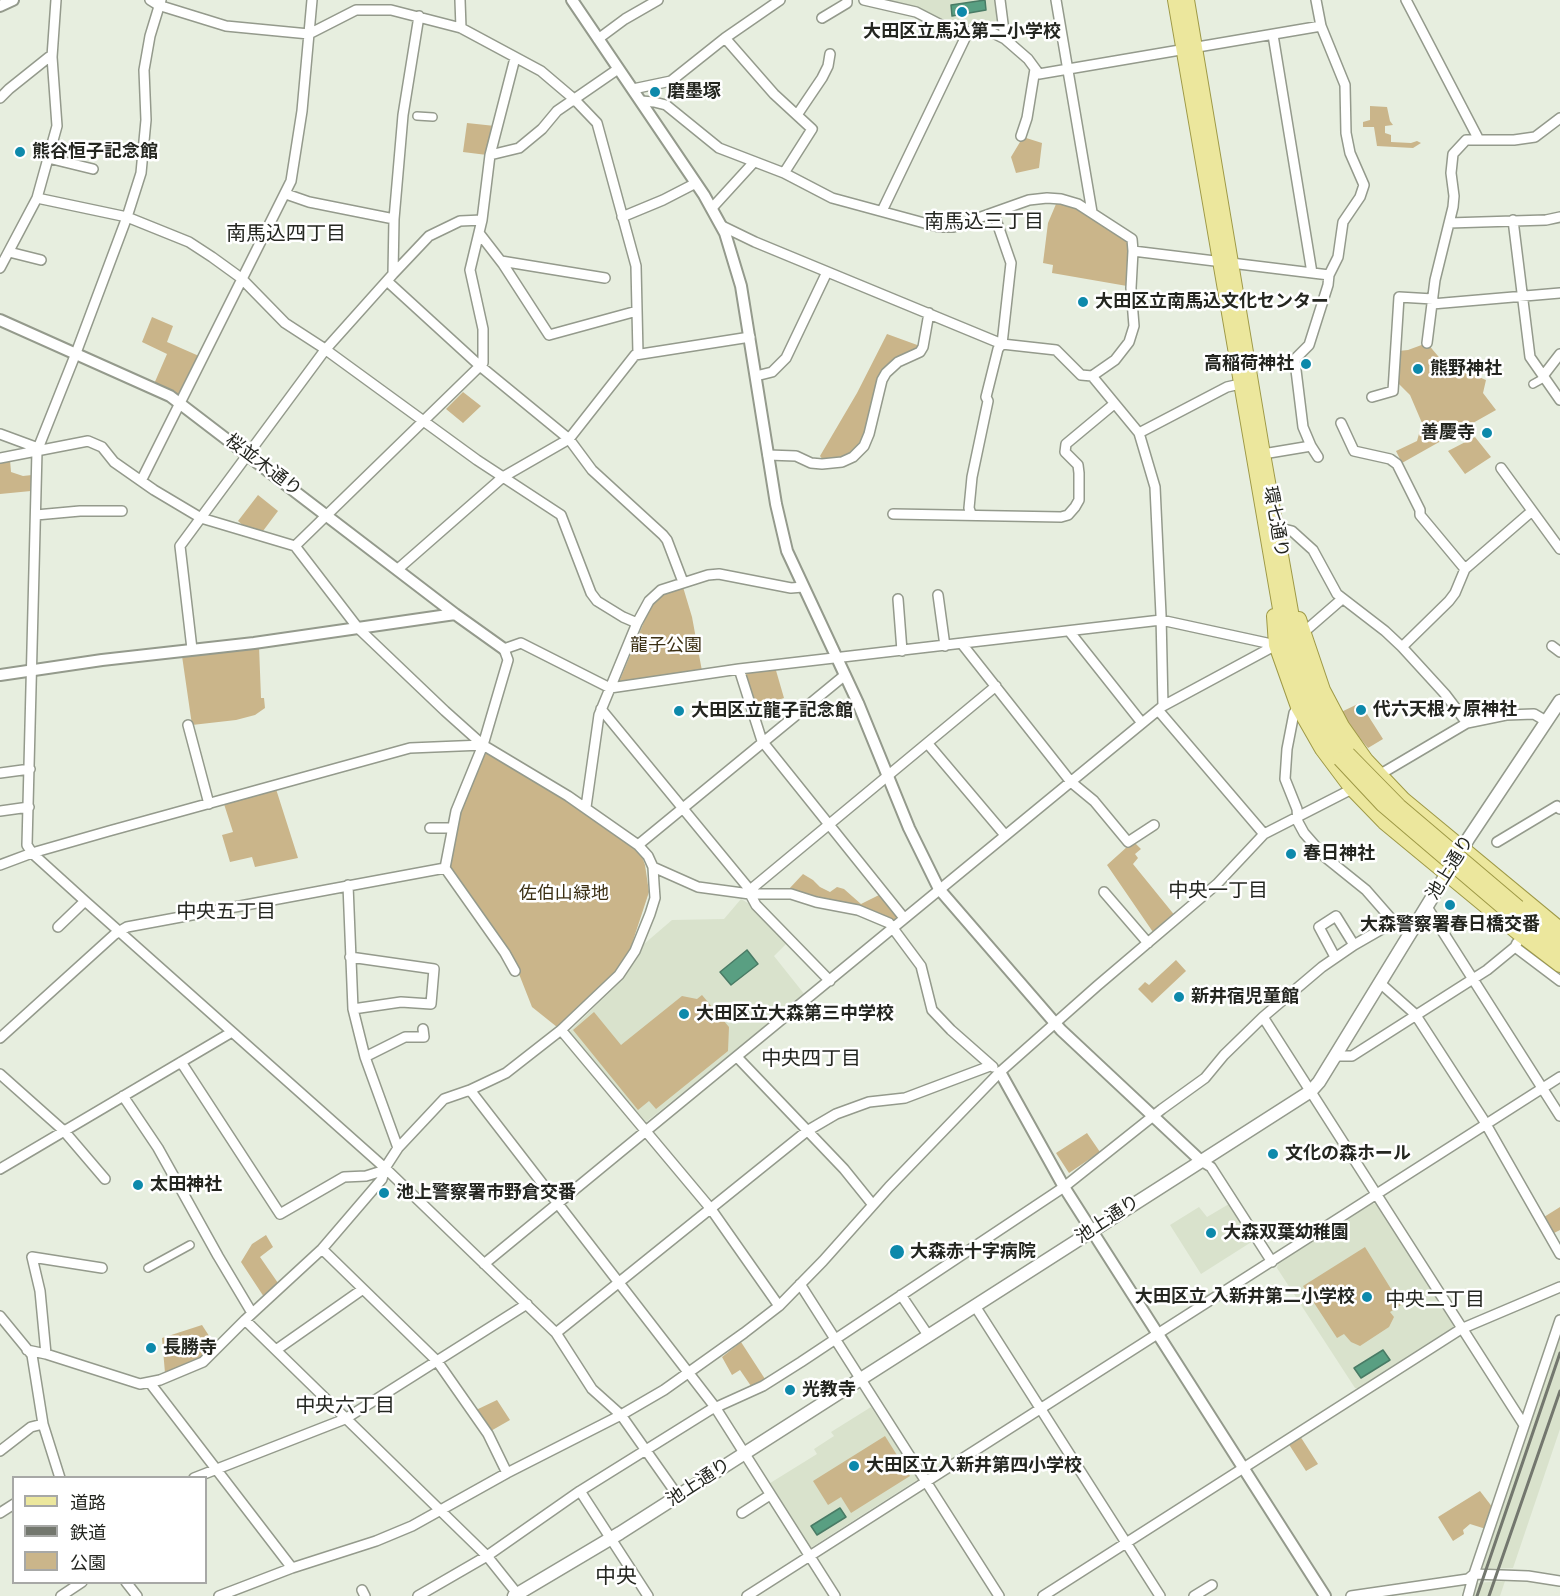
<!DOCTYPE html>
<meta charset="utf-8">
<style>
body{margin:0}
#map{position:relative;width:1560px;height:1596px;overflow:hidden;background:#e7eedf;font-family:"Roboto Condensed","Noto Sans JP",sans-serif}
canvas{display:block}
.legend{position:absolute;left:12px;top:1476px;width:195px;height:108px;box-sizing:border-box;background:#fff;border:2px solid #a7a8a6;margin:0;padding:8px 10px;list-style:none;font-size:18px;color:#242620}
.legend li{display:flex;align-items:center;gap:12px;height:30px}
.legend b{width:30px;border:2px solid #a7a8a6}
</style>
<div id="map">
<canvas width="1560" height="1596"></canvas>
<ul class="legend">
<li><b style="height:8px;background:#ece79d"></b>道路</li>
<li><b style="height:8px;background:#73776e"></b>鉄道</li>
<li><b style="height:16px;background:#cab58a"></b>公園</li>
</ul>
</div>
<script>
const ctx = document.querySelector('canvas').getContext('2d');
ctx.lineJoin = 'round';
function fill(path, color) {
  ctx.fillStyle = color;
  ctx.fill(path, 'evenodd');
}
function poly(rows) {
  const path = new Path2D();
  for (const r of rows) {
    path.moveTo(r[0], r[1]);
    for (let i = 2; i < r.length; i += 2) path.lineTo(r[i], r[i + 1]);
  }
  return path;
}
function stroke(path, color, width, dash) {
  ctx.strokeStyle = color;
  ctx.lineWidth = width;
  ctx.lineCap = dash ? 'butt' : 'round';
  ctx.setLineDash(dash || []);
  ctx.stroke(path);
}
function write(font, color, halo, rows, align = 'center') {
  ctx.font = font + ' "Roboto Condensed","Noto Sans JP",sans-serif';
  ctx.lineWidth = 5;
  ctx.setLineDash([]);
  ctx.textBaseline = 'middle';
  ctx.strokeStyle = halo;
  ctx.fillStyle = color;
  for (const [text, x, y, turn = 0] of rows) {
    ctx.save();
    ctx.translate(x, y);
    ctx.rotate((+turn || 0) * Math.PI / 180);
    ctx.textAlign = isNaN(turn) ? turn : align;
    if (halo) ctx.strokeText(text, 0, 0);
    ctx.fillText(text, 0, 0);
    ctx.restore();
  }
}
fill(poly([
 [885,0,995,0,997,20,989,26,983,24,959,28,945,24,922,9],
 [741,899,753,906,787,943,774,956,805,995,646,1122,568,1033,621,981,644,944,672,920,724,919],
 [1370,1203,1377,1204,1456,1325,1456,1328,1360,1389,1355,1388,1277,1268,1278,1263],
 [1229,1204,1253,1241,1201,1274,1170,1225,1199,1207,1207,1217],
 [1560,1329,1560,1429,1513,1568,1479,1569],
 [871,1407,918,1478,917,1480,812,1547,808,1546,767,1485,817,1454,814,1449,834,1436,831,1432],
 [1505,1581,1500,1596,1471,1596,1475,1583]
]), '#d9e2cc');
fill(poly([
 [1370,106,1387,107,1390,121,1393,125,1385,126,1385,133,1391,135,1391,142,1411,143,1417,141,1421,143,1413,148,1377,146,1374,127,1363,127,1363,122,1370,120],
 [467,123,495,126,487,155,463,152],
 [1023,137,1042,143,1039,168,1016,173,1011,157],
 [1056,204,1075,206,1130,239,1127,286,1052,273,1053,265,1043,263,1048,223],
 [152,317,173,326,167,342,199,356,182,393,177,394,154,384,167,354,142,342],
 [887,334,920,346,879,378,865,433,854,451,839,459,823,460,820,456,857,393],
 [1427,343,1443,362,1486,380,1483,393,1496,410,1402,463,1396,451,1417,441,1422,423,1410,395,1398,383,1398,351,1408,350],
 [463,392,481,406,463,423,446,409],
 [1475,437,1491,457,1465,474,1448,451],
 [10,460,11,472,23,476,32,475,31,491,0,494,0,462],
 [258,495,278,511,263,531,245,527,238,521],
 [683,587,692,617,702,671,619,682,651,605,662,594],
 [259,646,261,698,264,698,265,708,255,715,236,720,192,725,182,656],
 [775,667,784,698,756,707,745,671],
 [1360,703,1383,739,1368,748,1339,713],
 [486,748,638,845,645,865,649,892,624,968,619,975,557,1027,532,1007,519,974,505,948,450,869,451,862,448,862,453,829],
 [276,789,298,858,255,867,252,857,230,862,222,835,233,832,224,804],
 [1135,843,1141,849,1135,854,1138,858,1133,864,1176,917,1155,935,1107,865,1128,846],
 [803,874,813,880,820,887,830,892,837,887,844,889,861,904,881,894,900,917,895,921,847,903,788,890],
 [1176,960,1186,971,1152,1003,1138,989,1145,982,1149,985],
 [702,995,729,1027,728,1051,656,1109,649,1101,638,1110,573,1030,594,1012,621,1045,682,996,697,999],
 [1087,1133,1100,1152,1069,1173,1056,1153],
 [1560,1207,1560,1230,1554,1233,1544,1217],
 [266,1235,273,1247,260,1257,278,1283,264,1297,241,1262,252,1244],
 [1365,1247,1401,1305,1390,1312,1394,1317,1389,1327,1360,1346,1351,1342,1344,1334,1337,1338,1303,1286],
 [202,1325,215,1345,199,1359,165,1373,162,1338],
 [741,1342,765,1379,751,1386,740,1370,732,1375,722,1357],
 [497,1400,510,1420,489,1432,476,1410],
 [885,1436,910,1476,851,1513,841,1497,828,1505,813,1481],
 [1300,1436,1318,1464,1306,1471,1288,1443],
 [1480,1491,1493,1508,1486,1529,1470,1524,1463,1530,1464,1534,1453,1541,1438,1517]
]), '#cab58a');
const water = poly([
 [985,0,986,10,952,16,951,5,985,0],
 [747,950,758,964,731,985,720,972,747,950],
 [1383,1350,1390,1360,1361,1378,1354,1368,1383,1350],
 [840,1508,846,1517,817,1535,811,1526,840,1508]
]);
fill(water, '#599f82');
stroke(water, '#497b65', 1.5);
const pedestrian = poly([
 [417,116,433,117],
 [1533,384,1542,379,1543,376],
 [148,1268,190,1245]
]);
const minor = poly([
 [150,0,158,5,226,26,309,34,356,10,391,10,461,28,541,71,574,99,597,123,636,266,638,354],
 [161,0,150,36,144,70,146,120,141,173,127,217,76,353,37,451,27,845,32,853,85,901,385,1168,556,1333,592,1389,621,1415,678,1496],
 [460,0,461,28],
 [864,0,916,12,949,29,968,32,985,29,1005,39,1028,59,1039,74,1321,26],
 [1000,0,1005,39],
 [1056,0,1092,212],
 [1406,0,1479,140],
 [822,18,847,3,847,0],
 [1273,35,1312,273],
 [725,38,774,94,812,129,784,173],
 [598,39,625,19,658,0],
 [633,89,671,81,725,38,780,0],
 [0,98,9,89,49,57,52,57],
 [641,101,654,102,666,105,719,148,784,173,832,198,939,227,953,227,1029,200,1047,198,1061,199,1078,204,1132,239,1133,251,1329,275],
 [797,115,822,78,828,66,830,54],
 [1021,136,1027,118,1035,69],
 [490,155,519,148,542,129,557,111,618,69],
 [48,158,93,169],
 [286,194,309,202,394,219],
 [37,198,127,217,189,242,212,257,241,278,285,323,322,347,477,460,561,515,591,593,597,601,623,617,637,623],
 [712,208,754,162],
 [882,211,968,32],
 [622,217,663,200,696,183],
 [1513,220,1530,357,1560,400],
 [1449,223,1546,220,1560,217],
 [722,226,755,242,1002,344,1056,350,1081,375,1092,376,1139,433,1155,487,1161,615,1163,706],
 [479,233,503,264,549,335,637,311],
 [9,252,41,260],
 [501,261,605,278],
 [0,268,37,198,57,126,52,57,56,0],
 [393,274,429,236,460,221,482,220],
 [387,281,480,366,569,439,592,470,663,535,667,540,683,582],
 [1432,304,1560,293],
 [1427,343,1435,280,1453,207,1454,196,1451,173,1453,154,1466,140,1514,140,1535,137,1560,118],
 [756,376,772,372,786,358,827,272],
 [1092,376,1115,360,1129,342,1134,326,1131,288,1133,251],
 [1543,376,1560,354],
 [1372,397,1393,391,1399,297,1433,299],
 [1341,423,1354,451,1390,459,1397,464,1420,510,1420,515,1465,569],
 [1139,433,1227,387,1240,384],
 [0,434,38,448],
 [1311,446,1318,457],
 [1263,454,1311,446,1303,427,1295,362,1296,358,1309,345,1328,285,1329,275,1338,257,1343,222,1360,197,1364,185,1350,153,1346,133,1345,85,1321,26,1316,0],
 [768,455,796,456,811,463,822,464,842,462,853,457,864,446,869,434,882,380,886,373,898,362,920,352,923,347,929,313],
 [0,458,88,441,102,447,114,462,154,490,201,518,295,546,358,628,445,711,483,745,568,796,638,845,648,856,653,867,654,884,655,898,650,914,635,951,619,975,561,1030,506,1073,470,1090,444,1099,398,1148,385,1168,382,1179,322,1249,245,1320,203,1362,160,1380,140,1384,46,1354,27,1350],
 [1501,468,1560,549],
 [141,481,291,181,302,111,312,0],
 [893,514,1061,517,1068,515,1075,507,1079,500,1079,473,1078,465,1065,452,1066,444,1114,404],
 [971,514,969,508,972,477,988,401,986,397,998,349,1002,344,1011,263,994,214],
 [36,515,80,511,122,511],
 [1276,527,1292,531,1313,550,1337,594,1385,631,1402,647,1445,694,1467,723],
 [295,546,483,363,483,329,470,270,482,220,490,155,515,58],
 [398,569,503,477,569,439,635,355,750,337],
 [938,595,945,646],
 [898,599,902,651],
 [1069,631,1142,723],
 [1304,632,1342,599],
 [962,644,1071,782,1094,801,1128,842,1154,825],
 [1552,646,1560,652],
 [1402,647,1449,601,1455,593,1465,569,1532,511],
 [192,649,180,546,325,350,393,274,394,219,403,115,419,16],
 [739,669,762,741,904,918],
 [1298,707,1294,713,1287,749,1285,779,1297,809,1298,822,1304,833,1325,857,1366,890,1394,922,1410,934],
 [601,709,750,890,750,894,756,905,830,981],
 [1158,710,1264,834],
 [188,725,209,804],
 [928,744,1005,835],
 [0,773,30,769],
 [1379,775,1467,723,1506,715,1534,714,1546,721],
 [586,807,599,715,637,623,649,601,661,590,708,575,719,574,791,588,803,587],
 [0,811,29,807],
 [430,828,451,828],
 [1497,842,1557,806,1560,809],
 [638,845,845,675],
 [0,865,32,853,109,831,410,748,483,745],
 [653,867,698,887,750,894,791,894,816,902,858,910,889,923,921,966,932,1010,951,1030,993,1067],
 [348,885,353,1009,365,1057,398,1148],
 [750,890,996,686],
 [1104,892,1148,943],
 [1427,907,1560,1116],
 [58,927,85,901],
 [1517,943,1515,947,1560,981],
 [350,957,434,969,431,1004,401,1002,353,1009],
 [1335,957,1319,927,1336,916,1354,945],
 [1380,983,1415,1014,1483,1119,1560,1254],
 [1263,1017,1524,1425],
 [561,1030,711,1209,779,1306],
 [0,1038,115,934,127,927,445,868],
 [1335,1056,1352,1056,1487,970,1515,947],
 [365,1057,405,1037,424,1037,423,1029],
 [737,1057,844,1169,873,1205],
 [181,1062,280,1214,344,1177,366,1176,382,1171,385,1168],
 [0,1074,64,1131,105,1179],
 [470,1090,715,1407,835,1596],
 [123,1096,158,1148,218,1256,252,1313],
 [1201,1161,1211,1167,1272,1262],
 [0,1169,232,1032],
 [322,1249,437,1361,488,1434,507,1473],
 [484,1264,1163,706,1276,645,1161,620,739,669,610,688,521,643,504,649,508,660,483,745,456,811,445,868,505,953,515,971],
 [800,1284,999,1596],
 [901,1295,928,1335],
 [975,1306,1160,1596],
 [0,1316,32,1355,43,1424,60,1478],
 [245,1320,487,1556,519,1596],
 [556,1333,807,1131,836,1114,869,1102,905,1098,990,1066],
 [276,1350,363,1289],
 [46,1354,40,1291,32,1257,102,1268],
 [150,1383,292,1568],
 [0,1451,31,1427,43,1424],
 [194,1478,345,1419,527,1304],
 [580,1491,648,1596],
 [0,1513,14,1504],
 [742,1513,770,1495],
 [126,1582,137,1596],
 [362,1590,365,1596],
 [61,1596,82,1582],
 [219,1596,292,1568,376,1541,412,1526,507,1473,621,1415,664,1390,744,1333,779,1306,823,1261,889,1187,1000,1072,1097,986,1217,884,1264,834,1352,789],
 [418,1596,487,1556,580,1491,710,1410,763,1386,801,1362,1064,1187,1162,1109,1205,1078,1224,1055,1263,1017,1322,967,1354,945,1394,922],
 [747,1596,1560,1077],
 [1043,1596,1461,1329,1560,1287],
 [1194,1596,1212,1585],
 [1351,1596,1468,1579,1474,1574,1528,1576,1560,1581],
 [1468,1596,1474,1574,1560,1320]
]);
const tertiary = poly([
 [572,0,704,195,725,233,741,286,776,504,787,551,858,703,909,828,939,889,1061,1030,1201,1161],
 [0,6,13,0],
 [0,320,170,396,455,614,504,649],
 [0,675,102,660,254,643,455,614],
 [1000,1072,1064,1187,1325,1596]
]);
const secondary = poly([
 [514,1596,620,1533,1311,1091,1319,1082,1335,1056,1468,839,1560,701]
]);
const primary = poly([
 [1175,0,1284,632,1295,671,1305,697,1323,733,1340,759],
 [1187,0,1262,448,1296,640,1304,666,1318,703,1348,754],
 [1274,616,1276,645,1298,707,1322,749,1352,789,1384,822,1522,936,1560,965],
 [1299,619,1323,690,1342,726,1366,760,1404,800,1560,929],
 [1518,907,1560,941],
 [1512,915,1560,953]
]);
stroke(pedestrian, '#949a8c', 10);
stroke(minor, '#949a8c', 12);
stroke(tertiary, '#949a8c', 14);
stroke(secondary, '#949a8c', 15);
stroke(primary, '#9e9946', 16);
stroke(pedestrian, '#fff', 7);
stroke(minor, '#fff', 9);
stroke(tertiary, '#fff', 10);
stroke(secondary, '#fff', 12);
stroke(primary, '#ece79d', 14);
stroke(poly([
 [1477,1596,1560,1353],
 [1489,1596,1560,1391]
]), '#73776e', 3);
const primaryBridge = poly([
 [1348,754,1399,806,1518,907],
 [1340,759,1383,805,1512,915]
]);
stroke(primaryBridge, '#9e9946', 16, []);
stroke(primaryBridge, '#ece79d', 14);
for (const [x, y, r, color] of [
 [962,12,6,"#0d89ab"],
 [655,92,6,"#0d89ab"],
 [20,152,6,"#0d89ab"],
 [1083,302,6,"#0d89ab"],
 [1306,364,6,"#0d89ab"],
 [1418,369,6,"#0d89ab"],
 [1487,433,6,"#0d89ab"],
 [1361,710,6,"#0d89ab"],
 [679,711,6,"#0d89ab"],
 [1291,854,6,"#0d89ab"],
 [1450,905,6,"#0d89ab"],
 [1179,997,6,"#0d89ab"],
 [684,1014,6,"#0d89ab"],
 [1273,1154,6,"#0d89ab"],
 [138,1185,6,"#0d89ab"],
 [384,1193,6,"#0d89ab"],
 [1211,1233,6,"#0d89ab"],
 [897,1252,8,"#0d89ab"],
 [1367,1297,6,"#0d89ab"],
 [151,1348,6,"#0d89ab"],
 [790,1390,6,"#0d89ab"],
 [854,1466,6,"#0d89ab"]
]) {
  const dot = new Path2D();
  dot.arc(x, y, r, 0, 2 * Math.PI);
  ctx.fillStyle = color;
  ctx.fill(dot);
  stroke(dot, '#fff', 2);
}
write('bold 18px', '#242620', '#fff', [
 ["大田区立馬込第二小学校",962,32,"center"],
 ["磨墨塚",667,92],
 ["熊谷恒子記念館",32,152],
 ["大田区立南馬込文化センター",1095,302],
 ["高稲荷神社",1294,364,"right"],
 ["熊野神社",1430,369],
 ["善慶寺",1475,433,"right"],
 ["代六天根ヶ原神社",1373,710],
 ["大田区立龍子記念館",691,711],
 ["春日神社",1303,854],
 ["大森警察署春日橋交番",1450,925,"center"],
 ["新井宿児童館",1191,997],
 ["大田区立大森第三中学校",696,1014],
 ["文化の森ホール",1285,1154],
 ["太田神社",150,1185],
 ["池上警察署市野倉交番",396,1193],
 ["大森双葉幼稚園",1223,1233],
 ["大森赤十字病院",910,1252],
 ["大田区立 入新井第二小学校",1355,1297,"right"],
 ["長勝寺",163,1348],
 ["光教寺",802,1390],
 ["大田区立入新井第四小学校",866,1466]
], 'left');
write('18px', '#242620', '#fff', [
 ["桜並木通り",263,466,37],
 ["環七通り",1275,522,80],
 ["池上通り",1451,868,-58],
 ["池上通り",1108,1220,-33],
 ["池上通り",699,1483,-33]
]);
write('18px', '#3b2f13', '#fff', [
 ["龍子公園",666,646],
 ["佐伯山緑地",564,894]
]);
write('20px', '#242620', '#fff', [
 ["南馬込三丁目",984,223],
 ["南馬込四丁目",286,235],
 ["中央一丁目",1218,892],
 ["中央五丁目",226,913],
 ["中央四丁目",811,1060],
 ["中央二丁目",1435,1301],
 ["中央六丁目",345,1407]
]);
write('21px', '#242620', '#fff', [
 ["中央",616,1578]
]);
</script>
